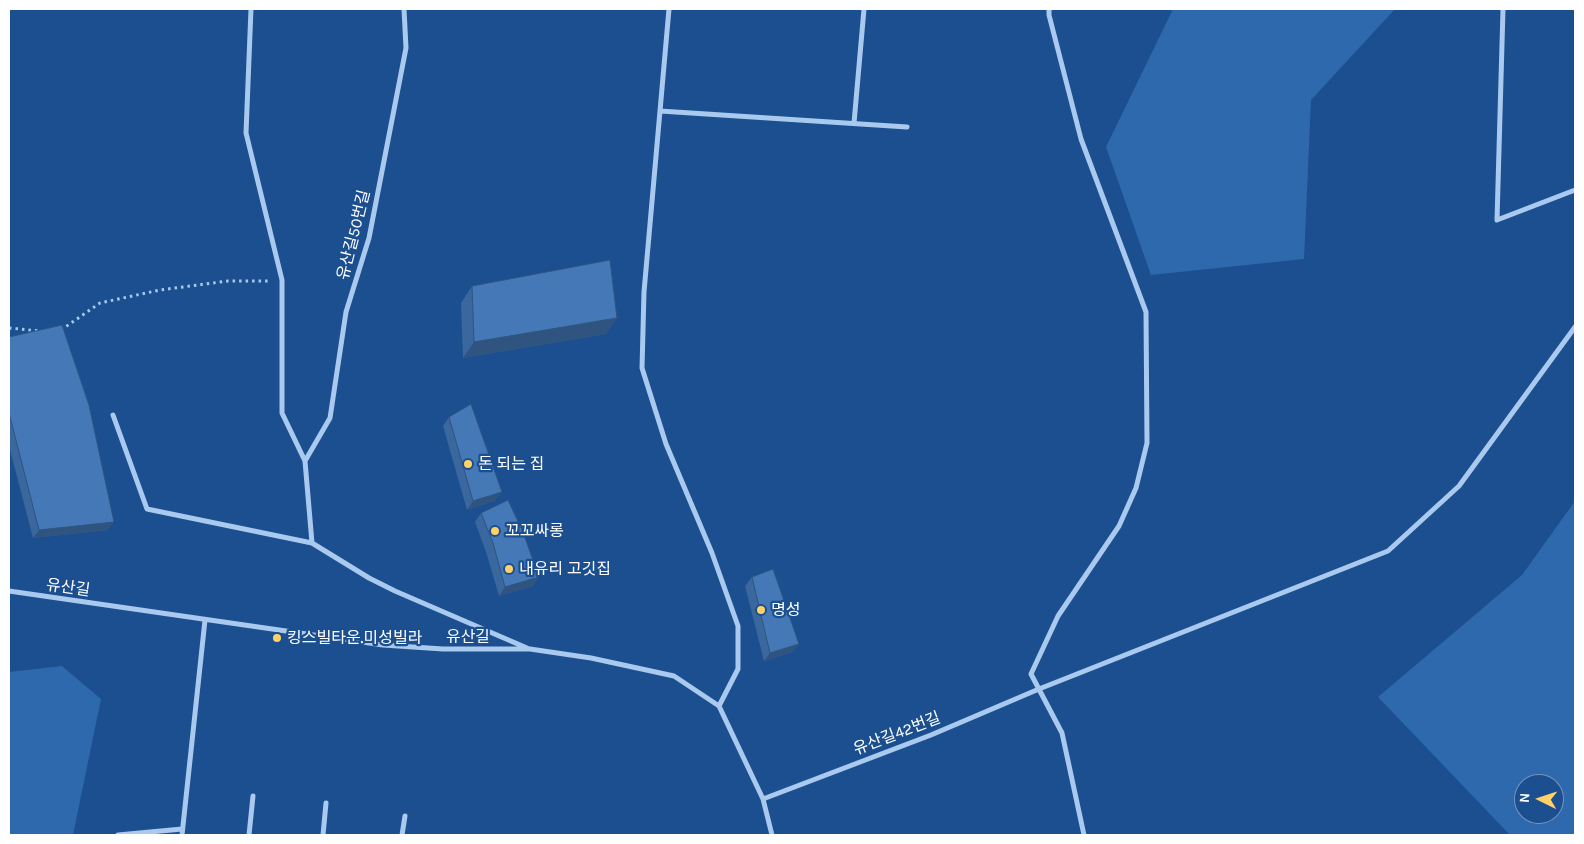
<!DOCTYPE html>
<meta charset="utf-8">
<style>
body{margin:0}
#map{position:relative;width:1584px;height:844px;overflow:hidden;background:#1b4f8f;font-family:Karla,sans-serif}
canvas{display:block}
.frame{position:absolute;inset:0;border:10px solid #fff;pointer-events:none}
.north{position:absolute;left:1514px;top:774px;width:50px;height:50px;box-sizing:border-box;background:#1b4f8f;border:1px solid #7695bc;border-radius:50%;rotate:274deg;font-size:14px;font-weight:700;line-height:20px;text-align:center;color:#fff}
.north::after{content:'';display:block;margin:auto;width:18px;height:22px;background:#ffd166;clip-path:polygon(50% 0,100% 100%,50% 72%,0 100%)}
</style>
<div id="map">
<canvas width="1584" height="844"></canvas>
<div class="frame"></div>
<div class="north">N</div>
</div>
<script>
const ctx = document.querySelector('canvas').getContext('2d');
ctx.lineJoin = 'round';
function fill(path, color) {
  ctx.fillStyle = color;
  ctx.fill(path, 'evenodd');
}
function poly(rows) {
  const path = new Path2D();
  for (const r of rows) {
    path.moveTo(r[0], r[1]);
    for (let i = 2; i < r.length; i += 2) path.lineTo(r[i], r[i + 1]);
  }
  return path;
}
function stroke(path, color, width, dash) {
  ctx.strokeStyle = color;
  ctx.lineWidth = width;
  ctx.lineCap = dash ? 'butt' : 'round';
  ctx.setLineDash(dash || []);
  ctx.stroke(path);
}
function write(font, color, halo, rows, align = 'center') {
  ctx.font = font + ' Karla,"Noto Sans KR",sans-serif';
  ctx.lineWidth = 4.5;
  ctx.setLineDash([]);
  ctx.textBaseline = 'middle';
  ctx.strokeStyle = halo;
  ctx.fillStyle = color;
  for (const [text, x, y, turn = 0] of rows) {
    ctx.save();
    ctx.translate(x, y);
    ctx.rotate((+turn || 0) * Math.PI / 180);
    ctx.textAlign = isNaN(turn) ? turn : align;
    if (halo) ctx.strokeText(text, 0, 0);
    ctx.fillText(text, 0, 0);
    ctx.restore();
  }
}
fill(poly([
 [1173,9,1395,9,1311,100,1304,259,1151,275,1106,147],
 [1575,501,1575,835,1510,835,1378,697,1522,575],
 [1524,784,1554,784,1554,814,1524,814],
 [62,666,101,699,73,835,9,835,9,672]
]), '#2e69ad');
stroke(poly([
 [9,328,40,331],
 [61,330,100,303,160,290,228,281,269,281]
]), '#a9c9ee', 3, [2.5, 4]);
stroke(poly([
 [251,9,246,133,282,280,282,413,305,461,312,543,369,578,395,591,527,648],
 [669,9,644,292,642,368,666,444,712,553,738,626,738,669,719,706],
 [1049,9,1049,15,1081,139,1146,312,1147,443,1136,488,1119,526,1058,616,1031,674,1062,733,1084,835],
 [1503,9,1497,220,1575,190],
 [660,111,907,127],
 [854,123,864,9],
 [113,415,147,509,312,543],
 [305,461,330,418,346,312,369,238,406,48,404,9],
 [9,591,383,645,443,649,530,649,591,658,674,676,719,706,763,799,772,835],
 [763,799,931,735,1039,689,1388,551,1459,486,1575,327],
 [118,835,182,829],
 [182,835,205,620],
 [249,835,253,796],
 [323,835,326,803],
 [402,835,405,816]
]), '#a9c9ee', 5);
fill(poly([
 [472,286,617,318,606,334,463,358,461,303],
 [9,337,108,530,33,538,9,446],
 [449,417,495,501,467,510,443,426],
 [481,513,533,586,499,596,486,552,475,522],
 [752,577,793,652,764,661,745,586]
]), '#3a679d');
fill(poly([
 [617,318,606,334,463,358,474,342],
 [502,492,495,501,467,510,473,501],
 [114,522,108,530,33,538,39,530],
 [539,577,533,586,499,596,505,587],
 [799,644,793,652,764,661,770,653]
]), '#305480');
const building = poly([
 [610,260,617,318,474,342,472,286,610,260],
 [62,325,89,405,114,522,39,530,9,413,9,337,62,325],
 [471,404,502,492,473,501,449,417,471,404],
 [508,500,523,532,539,577,505,587,493,543,481,513,508,500],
 [773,569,799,644,770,653,752,577,773,569]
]);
fill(building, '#4478b7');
stroke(building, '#305480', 1);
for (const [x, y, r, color] of [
 [468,464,5,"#ffd166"],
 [495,531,5,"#ffd166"],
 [509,569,5,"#ffd166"],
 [761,610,5,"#ffd166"],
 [277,638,5,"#ffd166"]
]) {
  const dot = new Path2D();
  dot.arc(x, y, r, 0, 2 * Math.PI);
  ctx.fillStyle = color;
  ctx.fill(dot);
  stroke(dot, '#1b4f8f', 2);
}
write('16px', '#fff', '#1b4f8f', [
 ["유산길50번길",354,235,-76],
 ["유산길",68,588,8],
 ["유산길",468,637],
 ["유산길42번길",897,734,-21]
]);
write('16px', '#fff', '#1b4f8f', [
 ["돈 되는 집",478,464],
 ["꼬꼬싸롱",505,531],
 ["내유리 고깃집",519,569],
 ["명성",771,610],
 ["킹스빌타운.미성빌라",287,638]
], 'left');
</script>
